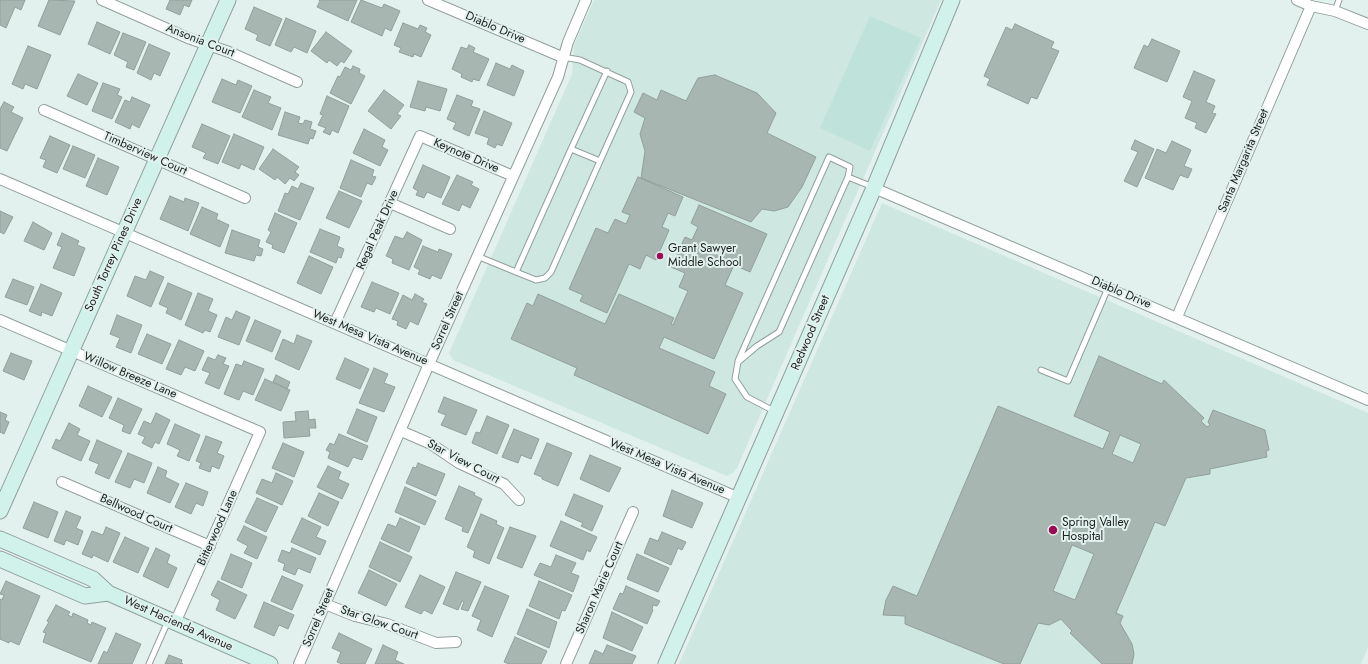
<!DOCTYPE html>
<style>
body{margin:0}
canvas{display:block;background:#e2f1ed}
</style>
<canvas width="1368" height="664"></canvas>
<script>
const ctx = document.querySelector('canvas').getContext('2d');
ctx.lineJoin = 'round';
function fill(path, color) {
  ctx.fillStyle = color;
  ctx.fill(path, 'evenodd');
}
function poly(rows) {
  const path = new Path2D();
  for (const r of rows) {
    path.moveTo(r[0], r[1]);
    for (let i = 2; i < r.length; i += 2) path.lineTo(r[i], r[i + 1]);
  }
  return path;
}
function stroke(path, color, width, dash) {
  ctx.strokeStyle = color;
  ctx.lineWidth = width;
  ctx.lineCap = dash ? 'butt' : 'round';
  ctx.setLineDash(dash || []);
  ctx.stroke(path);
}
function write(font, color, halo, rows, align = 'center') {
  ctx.font = font + ' Jost,sans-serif';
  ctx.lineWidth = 4;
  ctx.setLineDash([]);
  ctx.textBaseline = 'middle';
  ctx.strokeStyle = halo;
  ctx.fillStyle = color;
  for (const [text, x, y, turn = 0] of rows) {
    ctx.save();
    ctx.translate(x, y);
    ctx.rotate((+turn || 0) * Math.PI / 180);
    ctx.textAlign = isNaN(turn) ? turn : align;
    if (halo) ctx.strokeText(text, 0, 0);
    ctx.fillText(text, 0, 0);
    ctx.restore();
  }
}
fill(poly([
 [594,0,941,0,737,468,733,473,727,476,453,360,449,353,572,74,574,45],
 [882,203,1368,413,1368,647,1361,664,679,664]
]), '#cfe7e1');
fill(poly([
 [870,16,921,38,870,151,820,128]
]), '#bfe3da');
const building = poly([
 [0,0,25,0,21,10,15,7,6,28,0,25,0,0],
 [49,0,75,1,60,35,38,26,49,0],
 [170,0,192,0,189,7,184,5,180,15,166,9,170,0],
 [319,0,357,0,348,21,317,7,320,1,319,0],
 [361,0,382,8,384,4,400,11,391,31,385,28,382,36,351,22,361,0],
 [254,7,282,19,270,46,256,40,258,35,245,29,254,7],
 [286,18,316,31,307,53,294,47,291,52,275,45,286,18],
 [97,22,120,32,110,54,88,44,97,22],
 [403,23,418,29,420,25,427,28,425,32,431,35,421,57,414,54,413,57,399,52,401,48,394,45,403,23],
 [1015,24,1054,42,1051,48,1059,51,1037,99,1031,97,1028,104,987,85,990,79,984,76,1006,27,1012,30,1015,24],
 [326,32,352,51,344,63,341,61,337,66,329,60,327,63,311,51,326,32],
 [123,33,146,42,134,70,126,67,128,62,114,55,123,33],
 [1152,39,1180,51,1167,82,1134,68,1144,45,1148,47,1152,39],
 [149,44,170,53,160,76,154,73,151,80,137,73,149,44],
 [469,45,475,48,473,52,489,59,479,81,473,79,472,82,461,77,462,74,452,69,461,47,467,49,469,45],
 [28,46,51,55,37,89,25,84,23,89,12,84,28,46],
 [496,63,510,69,512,65,524,71,514,96,487,85,496,63],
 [353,66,360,69,359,73,365,76,351,104,330,93,338,76,340,77,345,67,351,70,353,66],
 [1194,71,1215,80,1206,102,1215,106,1212,113,1216,114,1206,133,1195,128,1197,123,1185,118,1192,101,1183,97,1194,71],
 [78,74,98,83,87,105,67,96,78,74],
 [715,75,757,93,776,113,767,133,816,157,802,187,788,207,774,211,762,209,751,222,641,178,645,151,640,134,645,118,634,112,643,93,657,100,661,90,686,101,698,78,715,75],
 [222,79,236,85,238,80,252,86,240,113,212,102,222,79],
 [418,81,447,89,440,111,426,107,425,111,410,107,418,81],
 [103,83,120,89,117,95,122,97,112,119,92,111,103,83],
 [254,90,271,97,268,103,281,108,272,130,242,117,254,90],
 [384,90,404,105,397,114,401,116,391,129,368,111,384,90],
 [457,95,473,101,471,106,480,109,469,136,453,129,456,123,447,119,457,95],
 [327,96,349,106,338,133,332,130,330,135,323,132,326,128,318,125,323,115,320,114,327,96],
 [132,97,150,105,139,128,132,124,130,129,115,122,125,100,130,102,132,97],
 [4,102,14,107,11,112,23,118,7,151,0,148,0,109,4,102],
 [484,111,512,123,502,146,497,144,495,148,487,144,489,138,475,133,484,111],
 [285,112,300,117,298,123,303,124,305,120,312,122,310,129,316,131,313,139,310,138,308,144,278,135,285,112],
 [202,124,230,136,218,164,203,158,206,153,192,147,202,124],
 [364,129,385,140,382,147,388,150,380,166,353,153,364,129],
 [234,134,264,147,254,170,241,164,239,169,222,162,234,134],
 [50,136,70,145,57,173,43,167,46,160,40,158,50,136],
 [1135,140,1154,149,1137,187,1124,181,1138,152,1131,149,1135,140],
 [1172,141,1191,150,1184,166,1192,169,1188,178,1180,175,1173,190,1145,178,1157,149,1166,153,1172,141],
 [73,146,95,155,85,178,63,169,73,146],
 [273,149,299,167,295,172,299,175,294,181,290,178,285,184,277,177,275,180,259,169,273,149],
 [98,158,119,167,107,195,86,186,98,158],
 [351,160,374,170,372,176,376,177,372,185,367,183,361,197,340,188,351,160],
 [423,165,450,177,441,198,427,192,424,198,416,195,418,191,413,188,423,165],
 [457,175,473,182,471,185,479,189,470,208,462,204,459,211,442,204,457,175],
 [638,177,683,197,675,216,668,213,662,227,669,230,656,260,646,255,640,269,629,264,607,313,580,301,583,295,569,289,596,228,608,233,615,219,626,224,630,215,622,212,638,177],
 [301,183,314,188,300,220,278,211,285,193,288,194,292,186,298,189,301,183],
 [339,191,362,201,349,228,326,218,339,191],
 [170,196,184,202,185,198,199,203,188,231,160,219,170,196],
 [699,205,767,234,750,272,734,265,725,285,743,293,714,359,664,337,659,348,715,372,709,386,726,394,708,434,574,375,577,368,511,339,527,303,533,306,538,294,605,324,619,294,674,318,671,324,673,325,688,291,679,287,685,273,671,267,685,237,692,240,698,227,691,223,699,205],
 [202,207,218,214,216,219,229,225,220,247,190,234,202,207],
 [0,211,13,217,4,234,0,232,0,211],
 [275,213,297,223,284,253,272,248,273,245,266,242,271,232,268,230,275,213],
 [33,222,52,233,44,250,24,241,33,222],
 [320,229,340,237,337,246,344,249,341,258,338,257,336,263,310,252,320,229],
 [232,230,260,240,258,247,263,249,261,256,256,255,254,261,225,253,232,230],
 [407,232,422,240,409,270,392,263,393,259,386,256,395,236,403,239,407,232],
 [62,233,79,241,77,245,85,248,74,276,53,268,62,247,57,245,62,233],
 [423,246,438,252,439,249,452,254,441,279,432,275,430,279,418,274,420,270,414,267,423,246],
 [309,256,333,267,321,294,297,283,309,256],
 [150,271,164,277,151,307,127,296,135,276,146,280,150,271],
 [13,279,34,287,27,305,5,297,13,279],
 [372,282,399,293,390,314,376,308,374,312,361,307,372,282],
 [168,283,192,293,181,320,166,313,168,308,159,304,168,283],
 [41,284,62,293,52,316,42,312,41,316,29,311,41,284],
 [198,293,213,299,208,311,217,315,210,332,205,330,203,333,185,325,198,293],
 [415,294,424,299,422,302,427,304,418,325,410,321,406,329,397,325,398,321,392,319,403,295,412,300,415,294],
 [236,311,250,317,239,345,218,337,226,317,232,320,236,311],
 [117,315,142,325,131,353,116,347,120,338,110,334,117,315],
 [255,320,281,331,272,352,246,341,255,320],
 [147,334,171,344,162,364,138,354,147,334],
 [297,335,312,341,299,370,275,359,283,339,294,344,297,335],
 [179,340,204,351,195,371,185,367,181,375,166,369,179,340],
 [11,353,32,361,24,380,3,371,11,353],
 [218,355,226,358,223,364,229,366,219,389,205,383,210,373,202,370,208,357,215,360,218,355],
 [1099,356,1162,384,1164,380,1204,418,1201,421,1207,427,1210,425,1208,422,1213,410,1265,430,1269,450,1266,451,1267,457,1210,469,1210,474,1186,478,1165,526,1155,522,1116,613,1123,616,1120,623,1132,644,1134,654,1132,664,1102,664,1070,633,1072,631,1061,619,1049,625,1038,623,1020,664,1004,664,905,624,905,616,883,615,886,600,893,586,917,596,998,406,1103,449,1110,432,1074,416,1099,356],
 [1120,435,1141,444,1133,463,1112,454,1120,435],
 [1072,545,1094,554,1075,600,1053,591,1072,545],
 [345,358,369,369,360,389,336,379,345,358],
 [244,361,264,369,253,395,243,391,239,400,224,394,236,364,242,366,244,361],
 [374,368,388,374,384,383,395,387,384,412,359,403,374,368],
 [276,375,290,382,287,389,273,382,276,375],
 [265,379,290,390,281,411,255,400,265,379],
 [88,386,112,397,102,417,79,406,88,386],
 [444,397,477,410,466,435,441,425,446,415,438,412,444,397],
 [118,398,142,409,130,434,122,431,124,425,109,418,118,398],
 [357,409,377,417,367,442,347,433,357,409],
 [308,411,309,420,315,419,316,428,309,428,310,436,284,438,283,422,296,421,295,412,308,411],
 [0,412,7,415,5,420,9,422,4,434,0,432,0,412],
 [156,413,170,420,159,444,155,442,152,448,142,443,145,437,138,434,144,421,151,424,156,413],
 [487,416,509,425,497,454,472,443,476,432,480,433,487,416],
 [69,423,80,429,77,435,90,441,81,461,52,448,56,439,60,441,69,423],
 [175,424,200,435,189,461,177,456,180,450,167,444,175,424],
 [514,429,539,439,531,459,521,455,518,463,502,457,514,429],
 [339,434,368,446,362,460,353,457,348,467,328,458,330,452,326,450,330,443,334,445,339,434],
 [206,436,222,442,217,453,224,456,219,469,212,466,210,472,199,468,201,463,196,461,206,436],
 [97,440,122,451,109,479,95,473,99,464,89,460,97,440],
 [283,443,304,452,294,477,272,468,283,443],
 [547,443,572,453,558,486,542,479,542,477,534,474,547,443],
 [128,453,152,463,144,483,134,479,130,488,115,482,128,453],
 [590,455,621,468,609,492,580,479,590,455],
 [418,463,445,474,436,496,406,483,413,467,416,468,418,463],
 [328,466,341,472,338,479,349,484,342,499,317,487,328,466],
 [158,467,167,471,165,477,179,484,170,503,147,493,158,467],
 [276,473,293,481,282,505,256,493,262,479,272,483,276,473],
 [186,483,208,492,203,506,196,503,191,514,175,507,186,483],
 [459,486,475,493,474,495,482,499,468,533,462,531,463,527,445,519,459,486],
 [405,487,436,501,425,525,395,512,405,487],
 [672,490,703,503,692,528,663,516,672,490],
 [319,493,339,502,328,526,308,516,319,493],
 [574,494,603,506,592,531,581,526,583,523,565,515,574,494],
 [257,498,278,507,266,532,245,522,257,498],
 [34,502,58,512,48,538,23,528,34,502],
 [66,511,81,517,76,528,83,531,78,545,66,540,64,545,54,541,66,511],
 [481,514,497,521,496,524,504,528,489,564,473,557,475,551,467,547,481,514],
 [302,518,321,527,316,537,326,541,320,555,291,542,302,518],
 [400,518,420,527,409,552,381,539,388,524,396,527,400,518],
 [561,521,597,537,590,552,587,550,583,560,550,546,561,521],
 [244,526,267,537,257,559,244,553,248,546,237,540,244,526],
 [106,527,120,533,108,562,93,555,92,558,82,554,92,531,103,535,106,527],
 [510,527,536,536,522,568,497,558,510,527],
 [662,532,686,542,682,550,678,548,671,565,644,553,650,538,658,541,662,532],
 [125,537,149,548,138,573,113,562,125,537],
 [380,542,412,557,400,582,369,567,380,542],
 [156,548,170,555,167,563,177,568,168,588,143,576,156,548],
 [292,548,316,558,310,573,298,568,295,575,283,570,285,564,278,561,282,550,290,553,292,548],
 [231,554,252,563,242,588,221,579,231,554],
 [637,554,669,568,658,592,627,579,637,554],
 [556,555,576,563,571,573,579,576,573,592,534,575,540,563,551,567,556,555],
 [369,570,397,584,386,606,358,593,369,570],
 [456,572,481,582,468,611,461,609,464,602,462,601,458,610,443,604,456,572],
 [420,575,445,587,432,614,424,610,421,614,405,607,420,575],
 [282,576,303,585,292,610,271,601,282,576],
 [6,581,40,596,19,645,10,641,9,643,0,639,0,599,2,600,4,595,0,594,6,581],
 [218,581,247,595,235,619,216,610,220,600,211,595,218,581],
 [539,581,572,595,565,611,562,610,559,619,529,606,539,581],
 [485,586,509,596,492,637,477,630,481,620,472,616,485,586],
 [626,586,660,601,657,606,653,605,652,609,653,610,647,624,613,609,620,593,623,594,626,586],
 [264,602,294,615,288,629,279,625,274,636,254,627,264,602],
 [56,605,70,612,68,615,72,617,73,613,88,620,87,623,91,625,92,622,106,628,91,662,43,642,46,633,43,632,49,622,47,621,56,605],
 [527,609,557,622,549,648,517,634,527,609],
 [612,612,643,627,632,651,603,638,612,612],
 [116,633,141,644,132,664,98,664,104,651,107,653,116,633],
 [339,633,372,649,365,664,342,664,337,662,341,652,332,648,339,633],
 [515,637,547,651,541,664,509,664,504,662,515,637],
 [383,645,398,652,395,660,404,664,375,664,383,645],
 [607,645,636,656,632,664,589,664,595,650,603,654,607,645],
 [169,655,182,660,181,663,183,664,165,664,169,655]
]);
fill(building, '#a8b6b2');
stroke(building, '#92a09c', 1);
const lane = poly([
 [1335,11,1339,0],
 [563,57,580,60,628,82,631,92,600,161],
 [571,149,607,71],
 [477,256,516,272,536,280,545,278,551,272,600,161,571,149,516,272],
 [738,361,829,157,850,167,848,177],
 [1041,370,1068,381,1108,288],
 [774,411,747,397,735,379,738,362,757,346,779,332,848,177,873,187],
 [149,664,168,621]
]);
const street = poly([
 [102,0,188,38,229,52,297,82],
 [428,0,562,57],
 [1297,0,1311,6,1335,11,1368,24],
 [44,110,245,198],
 [0,179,739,498],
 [874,188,1368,400],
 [390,203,450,229],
 [1177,317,1311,6],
 [0,320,260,432,175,623],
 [335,323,420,136,513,176],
 [401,431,431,444,459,463,504,484,519,500],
 [62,482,210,546],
 [325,604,355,616,387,624,436,643,456,642],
 [299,664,429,364,558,77,568,42,586,0],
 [566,664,633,512]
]);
const secondary = poly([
 [0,511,228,0],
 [0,539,93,579,108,593,270,664],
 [0,559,85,596,108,593],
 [666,664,874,188,952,0]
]);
stroke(lane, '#92a09d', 7);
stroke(street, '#92a09d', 12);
stroke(secondary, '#92a09d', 17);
stroke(lane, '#fff', 5);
stroke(street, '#fff', 10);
stroke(secondary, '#d0f2eb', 15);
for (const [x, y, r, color] of [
 [660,256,4,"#9d0b56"],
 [1053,530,5,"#9d0b56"]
]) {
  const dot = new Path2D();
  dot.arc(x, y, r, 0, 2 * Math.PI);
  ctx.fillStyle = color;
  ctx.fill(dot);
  stroke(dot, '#e2f1ed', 1.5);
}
write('12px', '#1a201e', '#e2f1ed', [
 ["Diablo Drive",495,28,23],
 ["Ansonia Court",200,41,21],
 ["Timberview Court",145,154,24],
 ["Keynote Drive",466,156,23],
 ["Santa Margarita Street",1244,161,-67],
 ["Regal Peak Drive",378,230,-66],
 ["South Torrey Pines Drive",114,255,-66],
 ["Diablo Drive",1121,293,23],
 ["Sorrel Street",448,321,-66],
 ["Redwood Street",811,333,-67],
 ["West Mesa Vista Avenue",370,338,23],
 ["Willow Breeze Lane",130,376,23],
 ["Star View Court",463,462,28],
 ["West Mesa Vista Avenue",667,467,23],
 ["Bellwood Court",136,514,24],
 ["Bitterwood Lane",218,528,-66],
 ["Sharon Marie Court",600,588,-66],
 ["Sorrel Street",319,618,-67],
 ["Star Glow Court",379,623,19],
 ["West Hacienda Avenue",178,624,24]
]);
write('12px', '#1a201e', '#e2f1ed', [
 ["Grant Sawyer",668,249],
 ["Middle School",668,263],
 ["Spring Valley",1062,523],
 ["Hospital",1062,537]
], 'left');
</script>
